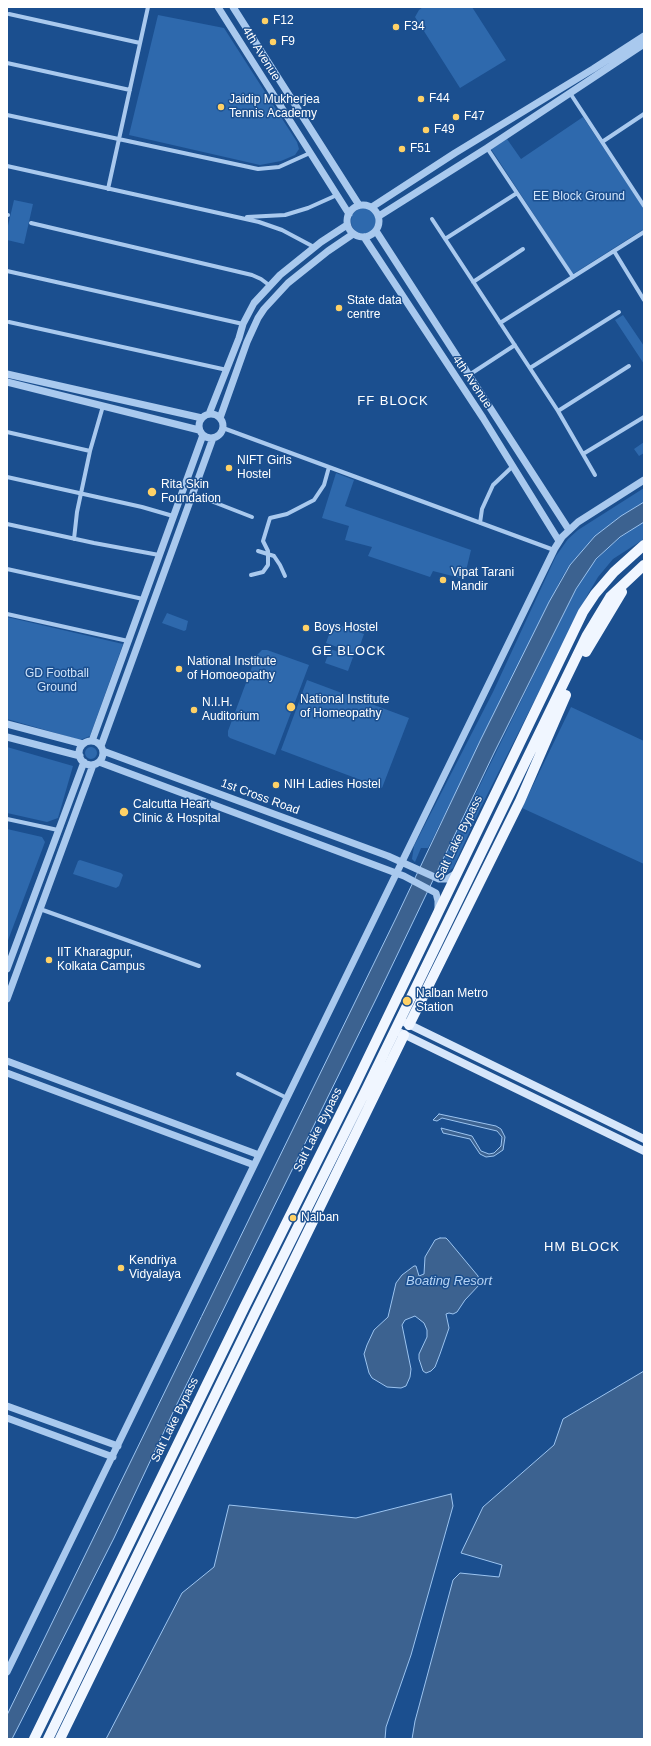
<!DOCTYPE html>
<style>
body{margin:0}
#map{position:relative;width:651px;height:1746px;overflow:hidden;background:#1b4f8f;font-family:Arial,sans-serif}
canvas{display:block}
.frame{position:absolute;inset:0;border:8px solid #fff;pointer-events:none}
</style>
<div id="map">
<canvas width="651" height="1746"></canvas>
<div class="frame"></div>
</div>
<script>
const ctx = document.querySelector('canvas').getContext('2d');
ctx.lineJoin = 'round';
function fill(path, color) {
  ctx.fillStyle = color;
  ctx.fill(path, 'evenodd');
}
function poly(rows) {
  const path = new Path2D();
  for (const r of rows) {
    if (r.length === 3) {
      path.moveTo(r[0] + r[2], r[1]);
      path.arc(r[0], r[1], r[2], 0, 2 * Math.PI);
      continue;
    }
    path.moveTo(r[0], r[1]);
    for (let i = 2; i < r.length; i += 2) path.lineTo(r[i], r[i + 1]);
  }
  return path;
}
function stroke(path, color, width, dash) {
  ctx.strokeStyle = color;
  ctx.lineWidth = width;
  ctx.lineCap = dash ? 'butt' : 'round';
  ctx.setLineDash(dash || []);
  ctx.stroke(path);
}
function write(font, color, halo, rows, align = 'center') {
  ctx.font = font + ' Arial,sans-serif';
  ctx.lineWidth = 3;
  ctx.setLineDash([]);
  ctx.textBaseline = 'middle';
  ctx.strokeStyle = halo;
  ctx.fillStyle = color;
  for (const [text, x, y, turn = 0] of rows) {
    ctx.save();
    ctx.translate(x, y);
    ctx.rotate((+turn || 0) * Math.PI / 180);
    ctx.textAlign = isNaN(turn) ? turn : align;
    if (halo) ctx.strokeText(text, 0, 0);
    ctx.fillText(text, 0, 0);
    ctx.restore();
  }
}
fill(poly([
 [423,7,472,7,506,60,460,88,415,17,419,10],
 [158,15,224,28,297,142,299,149,295,155,281,161,260,165,129,135],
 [583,117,644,209,644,229,573,274,491,149,507,139,521,159],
 [14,200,33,204,24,244,7,240,7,230],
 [364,221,13],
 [623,315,644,346,644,364,615,320],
 [644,442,644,453,639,456,634,449],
 [336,473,354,480,345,506,471,550,464,579,433,571,430,577,368,556,372,547,345,540,349,526,322,518],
 [644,488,644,502,621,516,595,536,569,566,561,579,431,842,428,848,421,848,415,862,412,859,414,846,493,692,556,556,568,539,578,530],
 [644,522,644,539,613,559,598,577,588,594,481,807,453,868,446,874,439,876,437,873,568,605,584,575,596,560,609,547,621,537],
 [167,613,188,621,186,630,184,631,162,623],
 [7,617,123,644,90,736,80,740,7,719],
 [333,623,364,634,357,654,326,643],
 [330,649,353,657,348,671,325,663],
 [262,650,267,650,309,665,275,755,230,738,228,736,228,731,256,656],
 [307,680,409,718,382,788,281,750],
 [571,707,644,741,644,864,522,808],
 [91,753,6],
 [7,747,73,766,58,818,47,822,7,813],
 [7,829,42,837,45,842,7,943],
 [80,860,121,873,123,875,119,886,116,888,73,874,78,861]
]), '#2e69ad');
const water = poly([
 [644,502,644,522,620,537,596,559,576,589,494,753,377,997,177,1404,114,1538,12,1739,7,1739,7,1715,396,918,481,739,549,602,570,565,595,536,621,516,644,502],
 [439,1114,496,1126,501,1129,505,1137,503,1150,494,1156,486,1157,480,1154,470,1139,443,1133,441,1128,472,1136,481,1151,489,1154,494,1153,501,1146,502,1137,497,1131,442,1118,437,1121,433,1120,439,1114],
 [440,1238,446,1238,448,1240,478,1276,480,1284,465,1300,457,1312,453,1314,449,1313,446,1314,449,1328,440,1354,435,1367,431,1371,426,1373,423,1371,419,1359,419,1354,427,1337,427,1330,424,1323,415,1316,405,1320,402,1325,411,1369,410,1377,406,1386,401,1388,387,1387,372,1378,369,1373,364,1354,367,1345,374,1330,388,1317,396,1283,402,1275,414,1266,416,1266,419,1276,424,1274,425,1257,435,1240,440,1238],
 [644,1371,644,1739,412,1739,415,1721,453,1580,460,1573,499,1577,502,1565,461,1553,483,1507,554,1445,563,1419,644,1371],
 [451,1494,453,1506,411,1655,386,1727,385,1739,106,1739,182,1593,214,1567,229,1505,356,1518,451,1494]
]);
fill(water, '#3c6290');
stroke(water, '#9cc4f0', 1);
stroke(poly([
 [9,14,140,43],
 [7,63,130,90],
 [570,93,644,206],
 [7,115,258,169,279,167,310,153],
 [602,142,644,114],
 [487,148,573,277],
 [7,166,259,222,282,230,314,247],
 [108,189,148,7],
 [7,215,8,215],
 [247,217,285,215,308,208,337,195],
 [432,219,558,411,595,475],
 [31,223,252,275,261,279,269,285],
 [445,239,517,193],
 [614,251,644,300],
 [7,271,243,324],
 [473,282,523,249],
 [9,322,227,370],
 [500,323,644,232],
 [530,368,619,312],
 [469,375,515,345],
 [558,411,629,366],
 [223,428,554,550],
 [7,432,90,451],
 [583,454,644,417],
 [7,477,142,507,173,516],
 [193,494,252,517],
 [480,523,482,509,493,485,512,467],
 [7,524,94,543,159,555],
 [74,539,77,512,90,451,103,406],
 [258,551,274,556,280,565,285,576],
 [7,569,143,599],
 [251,575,263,572,268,565,268,551,263,541,270,518,287,514,314,500,324,485,329,467],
 [7,614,128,641],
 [7,819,58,830],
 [40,909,199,966],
 [238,1074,287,1098]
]), '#a9c9ee', 4);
stroke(poly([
 [218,7,349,214],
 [233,7,359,205],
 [363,221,16],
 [372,207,455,153,593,69,644,36],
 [379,216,487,148,644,44],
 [376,231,569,530],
 [364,237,483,418,559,541],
 [7,374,202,418],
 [7,382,199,430],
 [211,426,12],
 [209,414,239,338,243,324,254,303,280,275,321,242,347,225],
 [220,418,247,342,258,318,264,309,288,283,328,251,353,234],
 [7,724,83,744],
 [7,737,80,756],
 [91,753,12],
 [92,741,203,435],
 [101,746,213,438],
 [103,751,388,856,439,879,447,879,455,874],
 [99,762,404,876,436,893,438,901,438,910],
 [7,969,84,762],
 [7,999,93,765],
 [7,1061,259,1155],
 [7,1073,254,1165],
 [7,1406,118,1446],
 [7,1418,113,1457],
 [7,1672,555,548,562,537,578,522,644,480]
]), '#a9c9ee', 7);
stroke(poly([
 [404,1022,644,1139],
 [399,1032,644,1151]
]), '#d6e6fa', 8);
stroke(poly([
 [586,652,622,592],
 [409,1025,520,801,566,695],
 [34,1739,244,1308,354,1087,583,612,595,594,614,572,644,545],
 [48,1739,255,1313,367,1088,587,635,610,597,644,565],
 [60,1739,404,1035]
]), '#f0f6ff', 10);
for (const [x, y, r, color] of [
 [265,21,4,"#ffd166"],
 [396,27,4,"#ffd166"],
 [273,42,4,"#ffd166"],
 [421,99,4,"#ffd166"],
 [221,107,4,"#ffd166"],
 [456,117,4,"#ffd166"],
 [426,130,4,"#ffd166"],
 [402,149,4,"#ffd166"],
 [339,308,4,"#ffd166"],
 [229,468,4,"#ffd166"],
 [152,492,5,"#ffd166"],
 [443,580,4,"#ffd166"],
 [306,628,4,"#ffd166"],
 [179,669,4,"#ffd166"],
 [291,707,5,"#ffd166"],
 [194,710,4,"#ffd166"],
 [276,785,4,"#ffd166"],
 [124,812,5,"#ffd166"],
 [49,960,4,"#ffd166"],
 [407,1001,5,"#ffd166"],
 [293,1218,4,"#ffd166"],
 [121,1268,4,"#ffd166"]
]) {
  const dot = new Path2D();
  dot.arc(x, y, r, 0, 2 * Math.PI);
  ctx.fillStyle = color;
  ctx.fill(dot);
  stroke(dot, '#1b4f8f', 1.5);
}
write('12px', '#fff', '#1b4f8f', [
 ["F12",273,21],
 ["F34",404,27],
 ["F9",281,42],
 ["F44",429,99],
 ["Jaidip Mukherjea",229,100],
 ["Tennis Academy",229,114],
 ["F47",464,117],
 ["F49",434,130],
 ["F51",410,149],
 ["State data",347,301],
 ["centre",347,315],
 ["NIFT Girls",237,461],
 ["Hostel",237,475],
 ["Rita Skin",161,485],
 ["Foundation",161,499],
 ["Vipat Tarani",451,573],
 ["Mandir",451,587],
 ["Boys Hostel",314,628],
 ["National Institute",187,662],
 ["of Homoeopathy",187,676],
 ["National Institute",300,700],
 ["of Homeopathy",300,714],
 ["N.I.H.",202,703],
 ["Auditorium",202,717],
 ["NIH Ladies Hostel",284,785],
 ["Calcutta Heart",133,805],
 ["Clinic & Hospital",133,819],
 ["IIT Kharagpur,",57,953],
 ["Kolkata Campus",57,967],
 ["Nalban Metro",416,994],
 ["Station",416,1008],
 ["Nalban",301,1218],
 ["Kendriya",129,1261],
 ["Vidyalaya",129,1275]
], 'left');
write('12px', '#fff', '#1b4f8f', [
 ["4th Avenue",261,54,58],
 ["4th Avenue",472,382,56],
 ["1st Cross Road",260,797,20],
 ["Salt Lake Bypass",459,838,-64],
 ["Salt Lake Bypass",318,1130,-63],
 ["Salt Lake Bypass",175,1420,-64]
]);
write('12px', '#cfe3fa', '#1b4f8f', [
 ["EE Block Ground",579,197],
 ["GD Football",57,674],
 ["Ground",57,688]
]);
ctx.letterSpacing = '1px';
write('13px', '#fff', '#1b4f8f', [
 ["FF BLOCK",393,401],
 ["GE BLOCK",349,651],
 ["HM BLOCK",582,1247]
]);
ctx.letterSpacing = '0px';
write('italic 13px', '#b5d3f5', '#1b4f8f', [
 ["Boating Resort",449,1281]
]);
</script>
